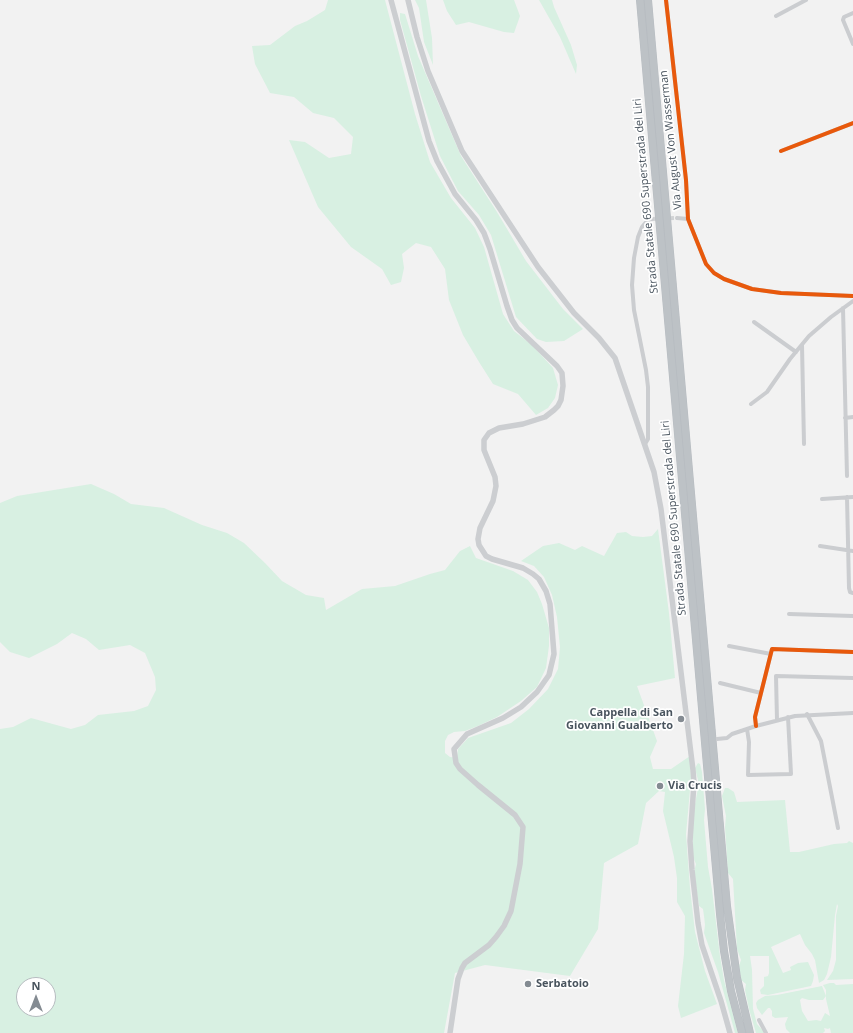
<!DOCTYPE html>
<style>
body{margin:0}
#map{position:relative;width:853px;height:1033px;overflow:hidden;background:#f2f2f2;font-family:"Open Sans",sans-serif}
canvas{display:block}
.north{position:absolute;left:16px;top:977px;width:40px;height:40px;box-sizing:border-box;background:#fff;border:1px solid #b6bbbf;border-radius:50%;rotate:0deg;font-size:11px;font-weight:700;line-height:16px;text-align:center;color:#49545e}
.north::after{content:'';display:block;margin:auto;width:14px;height:18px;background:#848b92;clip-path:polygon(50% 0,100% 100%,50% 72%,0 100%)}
</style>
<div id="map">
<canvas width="853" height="1033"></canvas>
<div class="north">N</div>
</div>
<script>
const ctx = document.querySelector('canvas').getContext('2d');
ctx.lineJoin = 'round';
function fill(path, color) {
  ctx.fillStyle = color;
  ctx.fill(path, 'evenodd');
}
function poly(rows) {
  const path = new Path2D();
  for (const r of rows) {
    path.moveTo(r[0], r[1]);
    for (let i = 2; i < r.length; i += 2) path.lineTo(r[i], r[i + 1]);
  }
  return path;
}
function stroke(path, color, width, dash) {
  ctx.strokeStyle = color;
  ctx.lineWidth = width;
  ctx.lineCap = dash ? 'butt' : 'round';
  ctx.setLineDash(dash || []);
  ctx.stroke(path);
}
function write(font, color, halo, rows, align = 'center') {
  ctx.font = font + ' "Open Sans",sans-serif';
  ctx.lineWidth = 3.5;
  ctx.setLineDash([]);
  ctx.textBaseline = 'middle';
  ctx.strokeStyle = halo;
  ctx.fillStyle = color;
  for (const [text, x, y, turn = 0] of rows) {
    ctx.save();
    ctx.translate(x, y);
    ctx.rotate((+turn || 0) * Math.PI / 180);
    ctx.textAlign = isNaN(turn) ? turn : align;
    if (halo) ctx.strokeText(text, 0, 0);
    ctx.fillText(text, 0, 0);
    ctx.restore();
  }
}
fill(poly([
 [328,0,385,0,415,114,430,162,451,198,475,228,484,247,503,314,514,331,532,345,553,368,558,385,555,398,548,408,536,415,518,394,493,384,479,362,463,335,449,300,445,269,431,247,416,243,402,254,404,268,401,282,391,285,382,269,351,247,318,207,289,140,305,142,329,158,351,154,353,137,334,118,313,113,294,97,270,93,255,64,252,46,270,45,295,26,307,21,325,10],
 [415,0,426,0,432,38,433,65,424,42,419,8],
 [443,0,514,0,520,16,514,33,504,32,469,22,456,25,447,11],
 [539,0,552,0,554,7,571,45,577,65,576,74,560,37],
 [400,13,405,14,418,56,461,156,497,212,526,261,563,309,583,329,564,341,546,342,537,339,516,317,491,235,479,215,458,191,440,156,421,96,400,20],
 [91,484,114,494,131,504,164,508,202,525,227,533,244,543,265,563,282,581,306,595,324,598,326,610,362,589,395,586,430,574,445,570,460,551,470,546,476,558,513,571,528,580,537,592,542,604,549,628,549,646,546,668,537,687,521,701,497,717,478,726,465,731,454,732,448,735,445,741,445,753,450,757,457,758,458,749,468,738,511,723,529,709,548,689,558,669,560,647,557,617,552,595,544,577,534,566,521,561,543,546,559,543,575,550,582,546,604,556,617,533,626,532,632,536,643,537,652,536,658,529,669,613,675,678,637,686,657,741,650,757,653,769,671,769,690,756,691,779,686,834,690,888,695,932,705,971,717,1004,681,1018,678,1006,684,954,685,916,677,902,677,878,674,857,663,811,665,792,659,791,646,803,638,844,604,863,598,929,570,976,485,965,455,973,444,1033,0,1033,0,729,13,727,31,718,71,729,85,725,98,715,134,711,148,706,156,690,155,677,145,653,130,645,99,650,86,639,72,633,57,644,29,658,10,652,0,642,0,503,17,496],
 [24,985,48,985,48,1009,24,1009],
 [698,763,700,764,702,772,705,809,704,820,708,867,712,889,720,956,724,980,738,1033,735,1033,718,972,704,933,705,925,704,916,703,909,699,906,694,872,696,864,693,857,692,820,698,788,698,780,695,768],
 [725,788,728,788,734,792,737,802,785,800,790,852,799,852,834,844,847,843,849,841,853,843,853,979,827,980,833,971,836,960,836,916,838,906,837,904,835,915,831,957,827,974,824,980,819,983,815,960,812,954,805,945,800,934,771,947,783,973,791,970,790,967,798,963,808,962,814,975,813,981,811,986,768,995,761,994,760,990,764,986,764,977,768,976,769,973,769,956,750,956,752,970,753,1009,757,1024,765,1033,756,1033,749,1009,745,990,746,984,741,980,739,966,741,960,737,949,733,879,728,873,725,827,726,816,722,796],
 [830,983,834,983,836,985,853,984,853,1033,831,1033,830,1028,828,1029,824,1028,825,1031,823,1033,790,1033,786,1029,785,1024,788,1017,775,1018,772,1016,772,1011,770,1008,768,1008,762,1015,757,1008,756,1003,758,1000,765,996,777,995,822,986,826,996,823,1000,809,1000,802,998,800,1000,802,1011,808,1021,816,1020,821,1021,825,1013,830,1016,826,999,826,990,823,985]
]), '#d8f0e2');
stroke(poly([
 [652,219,677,218]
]), '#d0d2d4', 4, [4, 2]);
const highway = poly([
 [640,0,720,914,724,951,731,991,742,1033],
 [648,0,727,906,737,978,750,1033]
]);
stroke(highway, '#b7bcc1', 8);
stroke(poly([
 [666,0,686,180,688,219,706,264,714,273,724,279,752,289,781,293,853,296],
 [853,13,844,17,843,20,853,44],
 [776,16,806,0],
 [781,151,853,123],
 [677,218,688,219],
 [843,308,847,476],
 [754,322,796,352],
 [802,345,804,444],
 [751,404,767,392,790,359,809,336,831,317,853,301],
 [845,418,853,417],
 [645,444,648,439,648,387,646,370,634,310,632,285,634,258,638,237,642,227,647,221,652,219],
 [847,497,849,588,850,592,853,593],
 [822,499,853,497],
 [820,546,853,551],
 [789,614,853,616],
 [729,646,771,654],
 [720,683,761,693],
 [807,714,821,741,838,828],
 [777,720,776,676,853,678],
 [756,726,755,717,772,649,853,652],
 [747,729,749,742,748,775,791,774,788,717],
 [717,739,727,738,732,734,756,726,795,716,853,713],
 [759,1020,766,1033]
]), '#cbcdd0', 4);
stroke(poly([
 [391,0,429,141,437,161,455,194,476,220,484,233,490,249,507,306,512,320,517,328,557,366,562,373,563,386,561,400,558,406,554,410,545,417,523,424,499,428,489,433,484,440,484,450,495,477,496,486,493,501,480,528,478,539,479,545,486,556,492,559,523,568,533,574,539,579,546,591,550,604,554,654,549,675,537,692,521,707,503,718,467,734,454,749,456,763,460,769,478,785,515,815,523,827,520,864,511,911,504,926,496,937,489,945,465,963,462,968,458,979,450,1033],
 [408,0,417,37,428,71,462,151,538,267,574,313,599,338,615,358,654,472,661,509,693,770,694,783,690,841,692,870,698,923,702,945,721,1001,730,1033]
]), '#ccced1', 5.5);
stroke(highway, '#bdc2c6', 7);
stroke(poly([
 [666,0,686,180,688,219,706,264,714,273,724,279,752,289,781,293,853,296],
 [781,151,853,123],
 [756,726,755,717,772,649,853,652]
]), '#e8590c', 4);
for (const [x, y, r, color] of [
 [681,719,4,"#848b92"],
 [660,786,4,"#848b92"],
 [528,984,4,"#848b92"]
]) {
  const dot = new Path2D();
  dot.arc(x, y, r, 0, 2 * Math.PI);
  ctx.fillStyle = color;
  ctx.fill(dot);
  stroke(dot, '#fff', 1.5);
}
write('11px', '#49545e', '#fff', [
 ["Via August Von Wasserman",671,140,-96],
 ["Strada Statale 690 Superstrada del Liri",646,196,-95],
 ["Strada Statale 690 Superstrada del Liri",674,518,-95]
]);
write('bold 11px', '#49545e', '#fff', [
 ["Cappella di San",673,713,"right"],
 ["Giovanni Gualberto",673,726,"right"],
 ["Via Crucis",668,786],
 ["Serbatoio",536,984]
], 'left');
</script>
